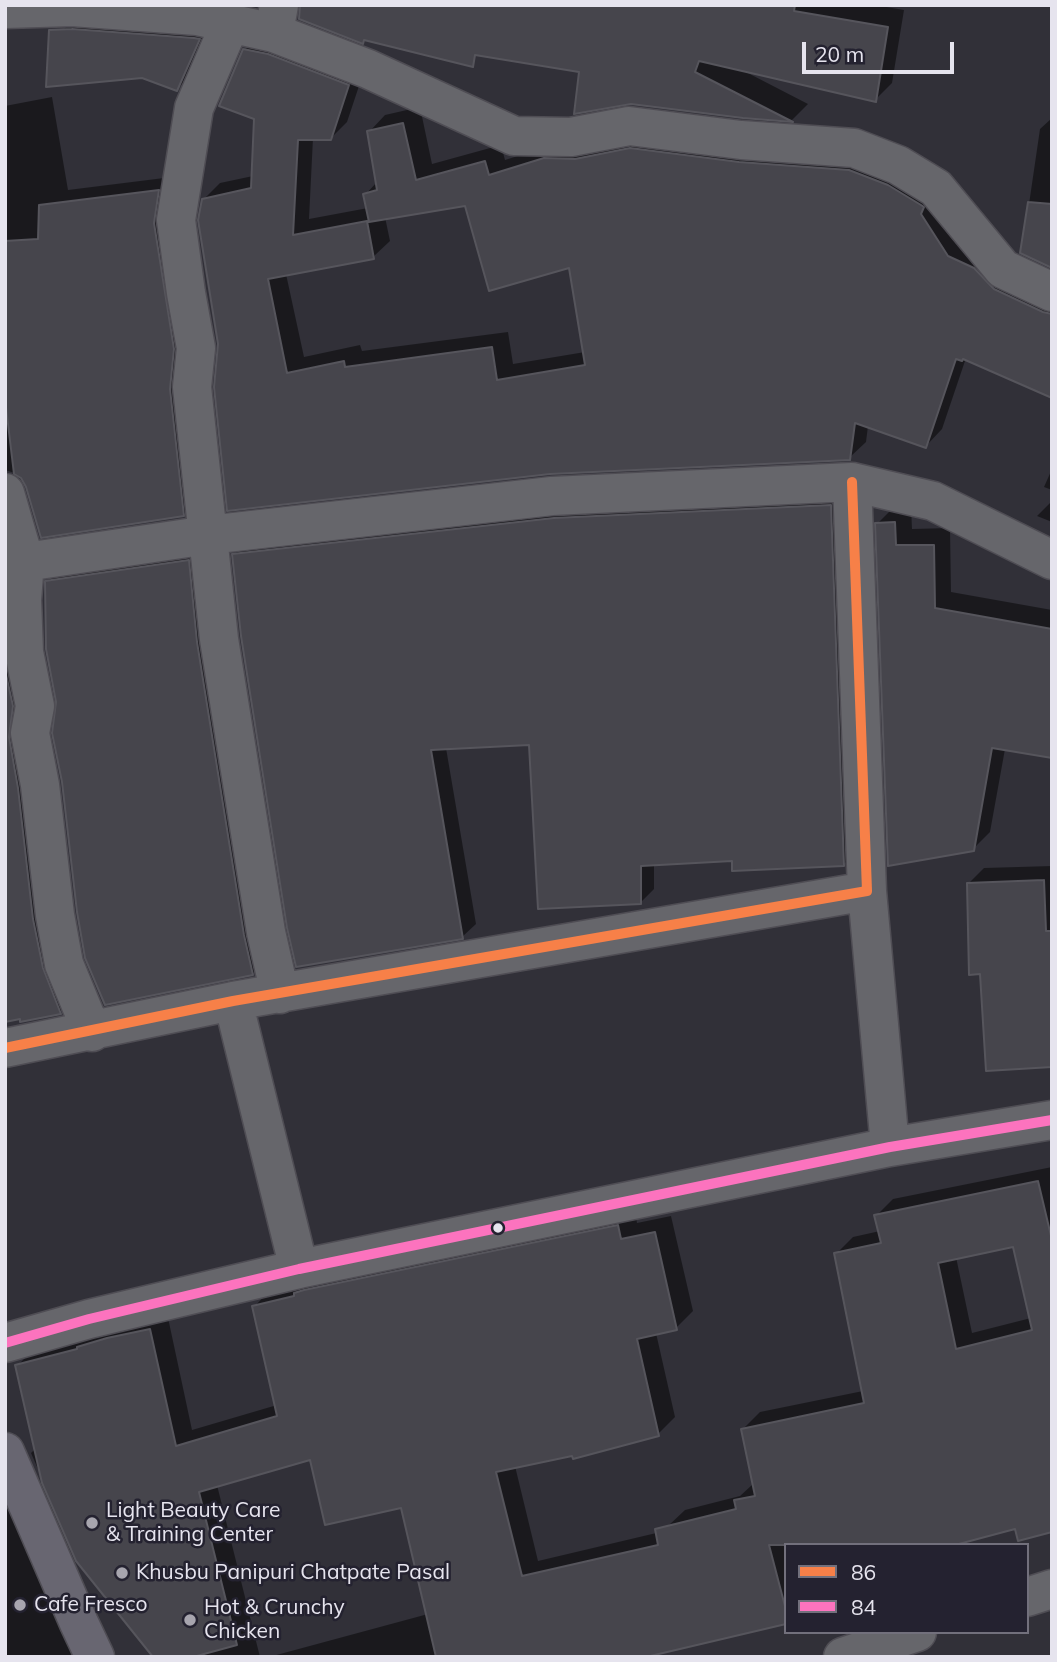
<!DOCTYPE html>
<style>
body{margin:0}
#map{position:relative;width:1057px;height:1662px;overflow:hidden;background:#313038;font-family:Mulish,sans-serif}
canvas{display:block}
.frame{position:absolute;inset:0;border:7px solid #e6e4ee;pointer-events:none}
.legend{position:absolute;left:784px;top:1543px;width:245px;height:91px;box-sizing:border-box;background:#242230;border:2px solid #72707c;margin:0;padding:9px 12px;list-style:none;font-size:21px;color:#e6e4ee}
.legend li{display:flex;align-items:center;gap:14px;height:35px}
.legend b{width:35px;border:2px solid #72707c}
.scale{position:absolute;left:802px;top:42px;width:152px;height:32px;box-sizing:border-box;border:4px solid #e6e4ee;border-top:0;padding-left:9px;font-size:21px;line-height:24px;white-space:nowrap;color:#e6e4ee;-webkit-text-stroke:5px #242230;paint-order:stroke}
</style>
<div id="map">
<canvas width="1057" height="1662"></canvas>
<div class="frame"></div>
<ul class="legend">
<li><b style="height:9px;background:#f78048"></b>86</li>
<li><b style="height:9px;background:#fc73be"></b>84</li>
</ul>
<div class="scale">20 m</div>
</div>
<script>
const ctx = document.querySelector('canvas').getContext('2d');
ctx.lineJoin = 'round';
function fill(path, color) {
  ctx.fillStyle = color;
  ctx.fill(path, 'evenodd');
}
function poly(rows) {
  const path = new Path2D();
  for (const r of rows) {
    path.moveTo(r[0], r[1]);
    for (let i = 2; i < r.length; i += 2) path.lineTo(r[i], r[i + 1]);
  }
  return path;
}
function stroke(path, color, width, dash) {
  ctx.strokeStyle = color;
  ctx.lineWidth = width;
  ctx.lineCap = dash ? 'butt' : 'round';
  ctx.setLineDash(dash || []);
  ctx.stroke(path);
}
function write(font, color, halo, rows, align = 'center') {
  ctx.font = font + ' Mulish,sans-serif';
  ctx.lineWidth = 5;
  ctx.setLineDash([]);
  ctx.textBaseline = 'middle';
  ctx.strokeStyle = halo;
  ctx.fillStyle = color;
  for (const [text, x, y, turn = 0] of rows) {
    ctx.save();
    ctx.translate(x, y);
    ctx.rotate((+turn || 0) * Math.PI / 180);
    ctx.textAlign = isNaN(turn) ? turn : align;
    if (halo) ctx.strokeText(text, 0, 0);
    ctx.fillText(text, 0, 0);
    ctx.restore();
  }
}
fill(poly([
 [455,5,875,5,904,10,892,83,875,100,744,71,808,104,792,120,743,116,581,70],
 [72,21,207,31,186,80,177,89,63,30],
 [262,33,365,68,347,122,330,139,313,138,309,219,368,208,365,195,377,182,369,132,385,115,420,107,432,164,501,145,505,160,562,142,867,154,1052,292,1052,396,966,358,942,429,926,446,868,426,866,442,849,458,549,472,229,509,219,344,203,200,220,183,253,176,256,118,245,50],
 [466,204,570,266,585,352,513,364,508,332,362,351,360,345,304,357,286,274,373,257,390,241,385,217],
 [52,97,68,190,172,177,197,501,183,515,28,486,21,475,5,470,5,106],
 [1052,118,1052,266,1022,252,1040,129],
 [1052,469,1052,490,1044,487],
 [844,492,857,851,843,865,734,860,654,863,654,889,640,903,530,743,446,748,476,924,462,937,234,555,247,542,568,505],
 [1052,501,1052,522,1037,516],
 [911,506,912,529,950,528,951,592,1052,610,1052,756,1005,749,990,832,973,849,877,524,894,507],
 [203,546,268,959,252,974,58,702,47,582,62,567],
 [5,567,74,999,60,1012,5,1020],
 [1052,866,1052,1065,981,972,968,884,984,868],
 [1052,1167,1052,1521,1016,1527,786,1545,786,1622,638,1657,269,1657,428,1614,402,1506,312,1458,217,1485,260,1657,155,1657,78,1560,31,1453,36,1448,17,1366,34,1349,167,1313,192,1430,277,1405,254,1307,270,1290,635,1210,637,1223,671,1216,693,1311,676,1328,656,1333,675,1417,658,1434,515,1466,538,1561,669,1530,668,1526,685,1510,740,1496,753,1484,743,1429,760,1412,863,1391,836,1254,853,1237,880,1231,876,1216,893,1199],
 [1014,1245,1031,1318,972,1333,956,1257],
 [5,1457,77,1657,5,1657]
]), '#0007');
const building = poly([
 [300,5,795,5,794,11,888,27,876,102,699,61,695,72,793,122,743,118,631,104,574,114,579,72,475,55,473,67,364,40,363,44,299,19,300,5],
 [72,29,194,38,200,39,177,91,142,78,46,87,49,30,72,29],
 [243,49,268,54,349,85,331,140,298,140,293,235,367,221,374,259,268,279,287,373,344,361,345,367,492,347,497,380,585,365,569,268,489,291,465,206,369,222,363,194,377,190,367,131,403,123,416,180,485,161,489,175,544,158,575,159,630,148,739,162,849,170,888,185,921,205,924,207,921,214,948,256,974,268,994,289,1043,312,1052,314,1052,398,963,359,962,361,956,359,926,448,855,423,850,460,550,474,227,511,214,387,218,344,198,220,202,199,251,188,254,119,219,106,243,49],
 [159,190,154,223,174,349,170,389,184,516,41,538,26,487,21,478,14,474,5,399,5,241,38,239,39,205,159,190],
 [1028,202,1052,204,1052,268,1020,253,1028,202],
 [831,505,844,866,732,871,732,861,641,866,641,904,538,909,529,745,431,750,463,939,296,967,287,928,241,636,232,554,554,518,831,505],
 [895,522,896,545,934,545,935,608,1052,629,1052,758,992,748,974,851,888,866,875,523,895,522],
 [189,560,197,642,244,935,253,975,105,1005,85,958,77,912,62,782,52,733,56,702,46,649,45,581,189,560],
 [5,670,13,706,9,737,18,788,33,919,43,968,61,1014,20,1022,20,1019,5,1022,5,670],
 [1044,880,1046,931,1052,931,1052,1067,986,1071,980,974,969,975,967,883,1044,880],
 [1038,1181,1052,1240,1052,1532,1018,1541,1015,1529,955,1545,769,1545,786,1610,786,1624,646,1657,436,1657,401,1508,325,1525,310,1460,199,1492,237,1645,193,1657,153,1657,76,1561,42,1483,15,1365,77,1349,77,1347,107,1338,150,1329,176,1446,277,1416,252,1306,294,1296,294,1293,304,1290,618,1225,621,1239,655,1232,677,1330,637,1339,659,1436,573,1459,572,1456,496,1472,522,1576,658,1545,655,1529,736,1509,734,1500,755,1496,741,1429,864,1403,834,1253,881,1243,874,1215,1038,1181],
 [1013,1247,1032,1330,956,1349,938,1263,1013,1247]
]);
fill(building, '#46454c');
stroke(building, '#56555c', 2);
const minor = poly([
 [5,9,72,7,197,16,274,33,279,5],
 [230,24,194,108,176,220,186,293,196,348,192,387,219,639,266,932,280,994],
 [274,33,368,69,514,136,571,137,629,126,741,140,854,148,898,165,936,188,1003,269,1052,292],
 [5,493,25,562,22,600,24,652,35,706,30,733,40,785,55,915,64,964,92,1032],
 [5,565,208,535,552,496,852,482,933,501,1052,560],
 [867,891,890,1147],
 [233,1001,299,1269],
 [5,1048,233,1001,867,891,852,482],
 [5,1343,89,1319,299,1269,890,1147,1052,1120],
 [1027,1597,1052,1589],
 [843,1657,917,1632]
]);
const major = poly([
 [5,1452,79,1623,95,1657]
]);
stroke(minor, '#4f4d54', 41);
stroke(major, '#4f4d54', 41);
stroke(minor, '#66666b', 38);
stroke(major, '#686671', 38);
stroke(poly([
 [5,1048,233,1001,867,891,852,482]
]), '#f78048', 10);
stroke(poly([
 [5,1343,89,1319,299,1269,890,1147,1052,1120]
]), '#fc73be', 10);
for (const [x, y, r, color] of [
 [498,1228,6,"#e6e4ee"],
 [92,1523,7,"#a7a5ae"],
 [122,1573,7,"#a7a5ae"],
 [20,1605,7,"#a7a5ae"],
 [190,1620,7,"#a7a5ae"]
]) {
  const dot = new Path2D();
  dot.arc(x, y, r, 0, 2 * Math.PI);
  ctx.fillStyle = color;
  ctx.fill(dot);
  stroke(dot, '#242230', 2.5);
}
write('21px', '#e6e4ee', '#242230', [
 ["Light Beauty Care",106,1511],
 ["& Training Center",106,1535],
 ["Khusbu Panipuri Chatpate Pasal",136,1573],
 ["Cafe Fresco",34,1605],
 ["Hot & Crunchy",204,1608],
 ["Chicken",204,1632]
], 'left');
</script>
